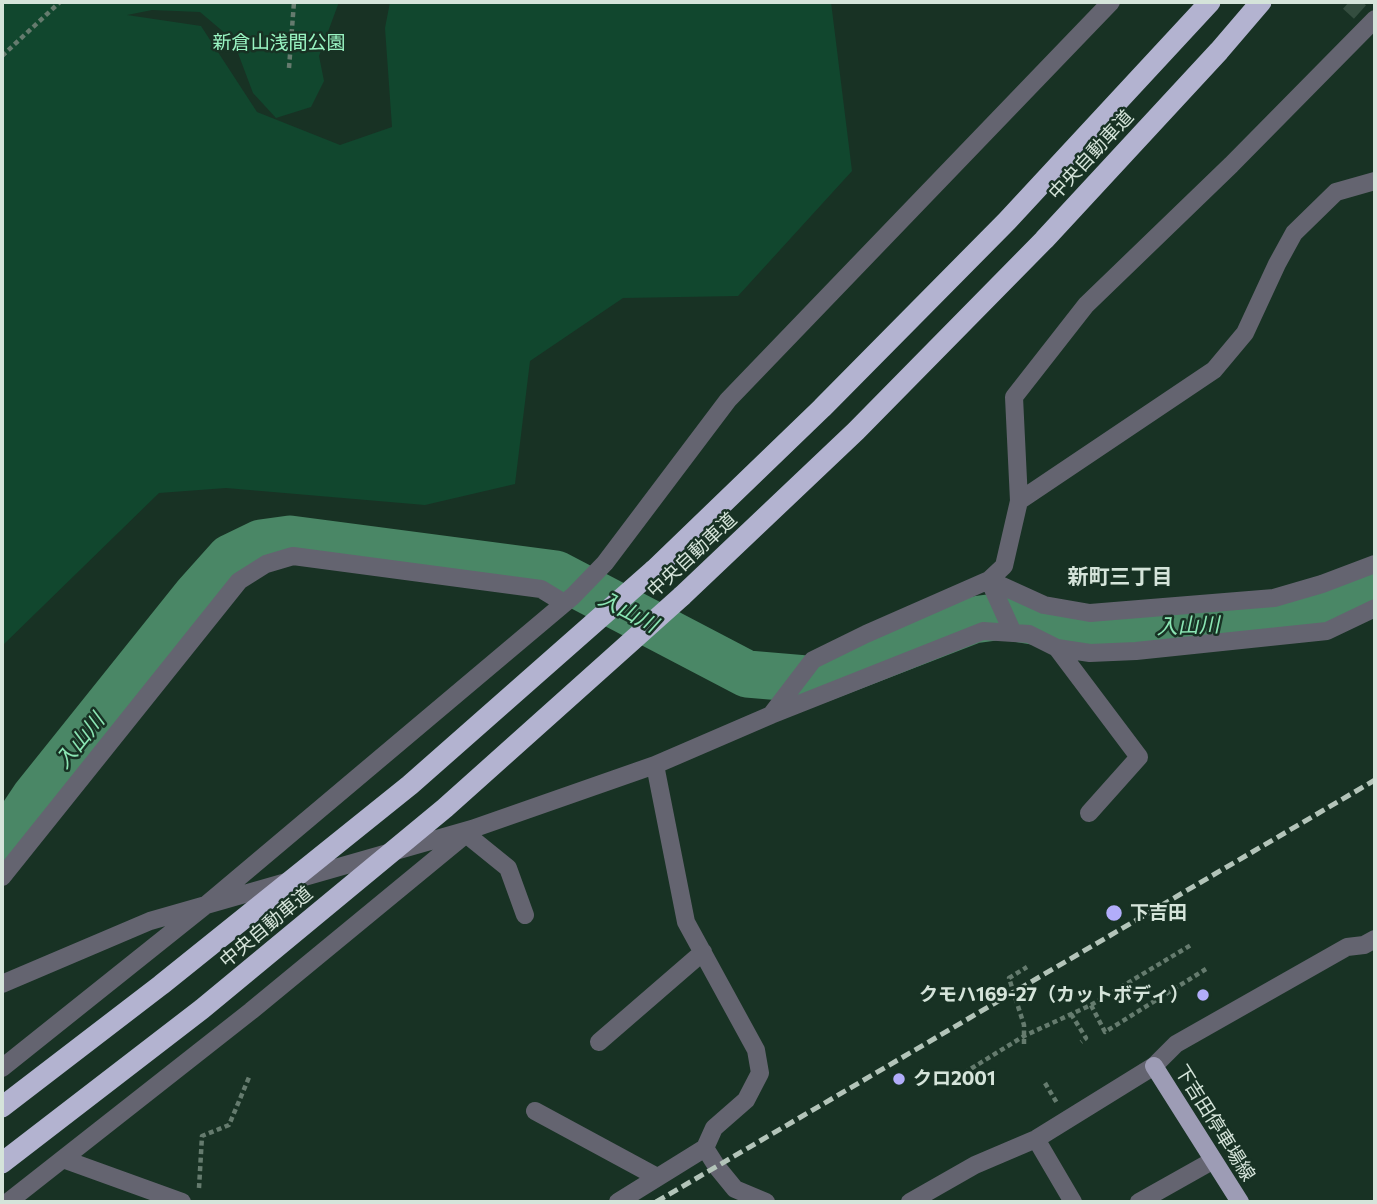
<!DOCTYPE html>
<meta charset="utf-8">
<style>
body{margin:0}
#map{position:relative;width:1377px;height:1204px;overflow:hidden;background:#183224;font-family:Commissioner,sans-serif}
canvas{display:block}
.frame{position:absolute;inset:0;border:4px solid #d5e4da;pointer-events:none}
</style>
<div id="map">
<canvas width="1377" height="1204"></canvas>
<div class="frame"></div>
</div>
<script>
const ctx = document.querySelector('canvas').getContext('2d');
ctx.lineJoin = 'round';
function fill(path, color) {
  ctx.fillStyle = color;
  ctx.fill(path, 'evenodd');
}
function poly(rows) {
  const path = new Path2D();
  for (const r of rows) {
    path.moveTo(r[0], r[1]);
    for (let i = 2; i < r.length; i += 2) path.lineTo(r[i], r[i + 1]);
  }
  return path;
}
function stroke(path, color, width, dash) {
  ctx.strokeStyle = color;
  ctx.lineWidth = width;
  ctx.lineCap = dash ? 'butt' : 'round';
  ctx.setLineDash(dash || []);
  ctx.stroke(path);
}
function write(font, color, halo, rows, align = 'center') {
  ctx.font = font + ' Commissioner,"Noto Sans JP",sans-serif';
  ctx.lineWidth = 5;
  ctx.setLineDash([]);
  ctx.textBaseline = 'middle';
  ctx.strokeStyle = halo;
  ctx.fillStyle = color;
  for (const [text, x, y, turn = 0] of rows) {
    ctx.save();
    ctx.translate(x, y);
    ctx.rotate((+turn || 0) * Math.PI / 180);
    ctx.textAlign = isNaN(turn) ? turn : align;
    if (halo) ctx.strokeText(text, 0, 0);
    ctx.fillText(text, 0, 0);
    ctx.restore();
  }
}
fill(poly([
 [2,2,339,2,319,56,324,81,311,107,276,118,253,93,233,40,200,12,152,10,127,15,201,26,257,112,340,145,392,127,385,28,390,2,831,2,852,171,738,296,623,298,530,361,515,484,425,505,226,488,159,493,2,646]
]), '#11472e');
stroke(poly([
 [2,846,35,797,196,596,230,558,261,543,290,539,556,574,747,674,818,680,973,620,1003,616,1088,630,1233,624,1327,612,1375,587]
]), '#4a8766', 47);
stroke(poly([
 [1349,2,1360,12]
]), '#344d3f', 18, [18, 9]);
stroke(poly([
 [2,56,60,2],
 [289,68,294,2],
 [1091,1005,1191,945],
 [1071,1014,1086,1038,1081,1042],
 [1024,1044,1024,1025,1009,978,1027,967],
 [964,1073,1024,1036,1091,1005,1105,1032,1206,969],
 [1045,1083,1057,1103],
 [199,1188,202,1136,229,1125,250,1075]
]), '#657b6e', 4.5, [5, 3.5]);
stroke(poly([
 [1019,501,1214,370,1245,333,1277,264,1294,233,1336,192,1375,181],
 [1013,633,989,580,1044,605,1090,613,1274,598,1322,584,1375,564],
 [1057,648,1139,757,1089,813],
 [771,715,983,631,1029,634,1057,648,1090,653,1136,651,1327,631,1375,608],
 [655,765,686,922,756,1050,760,1073,746,1100,714,1128,705,1148,717,1167,735,1189,766,1202],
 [466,834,508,868,525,915],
 [2,877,239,581,266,564,293,556,541,589,564,603],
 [2,984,150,921,472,829,655,765,771,715,813,660,866,634,989,580,1004,566,1019,501,1014,397,1086,305,1231,165,1375,19],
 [599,1042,703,952],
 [2,1068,206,905,573,596,605,563,728,400,1111,2],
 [535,1111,657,1177],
 [1036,1139,1073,1202],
 [63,1159,182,1202],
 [8,1202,251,1011,466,834],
 [618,1202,705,1148],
 [910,1202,975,1165,1036,1139,1154,1066,1176,1044,1347,947,1364,945,1375,939],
 [1139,1202,1212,1161]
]), '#646470', 18);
stroke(poly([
 [1154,1066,1240,1202]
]), '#9d9cb5', 18);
stroke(poly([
 [654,570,822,408,1007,221,1210,2],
 [682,596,856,431,1044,240,1219,51,1261,2]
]), '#b3b3d0', 21);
stroke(poly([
 [656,1202,1375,780]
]), '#b3c4b9', 5, [10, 5]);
stroke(poly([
 [2,1107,161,985,410,785,654,570],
 [2,1163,202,1009,445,808,682,596]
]), '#b3b3d0', 21);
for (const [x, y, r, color] of [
 [1114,913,9,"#b2adfa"],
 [1203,995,7,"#b2adfa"],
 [899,1079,7,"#b2adfa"]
]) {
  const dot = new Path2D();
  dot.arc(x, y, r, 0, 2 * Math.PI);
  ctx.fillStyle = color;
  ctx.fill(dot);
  stroke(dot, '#183224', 2.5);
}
write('19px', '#99f4c2', '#183224', [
 ["新倉山浅間公園",279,43]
]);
write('19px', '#d5e4da', '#183224', [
 ["中央自動車道",1091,155,-47],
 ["中央自動車道",692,555,-43],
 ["中央自動車道",266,927,-40],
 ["下吉田停車場線",1215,1123,58]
]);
write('bold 19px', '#d5e4da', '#183224', [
 ["下吉田",1130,913],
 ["クモハ169-27（カットボディ）",1189,995,"right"],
 ["クロ2001",913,1079]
], 'left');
write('bold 21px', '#d5e4da', '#183224', [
 ["新町三丁目",1120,577]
]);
write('italic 21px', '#8be6b4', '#183224', [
 ["入山川",628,612,28],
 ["入山川",1188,626,-2],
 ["入山川",80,741,-51]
]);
</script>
